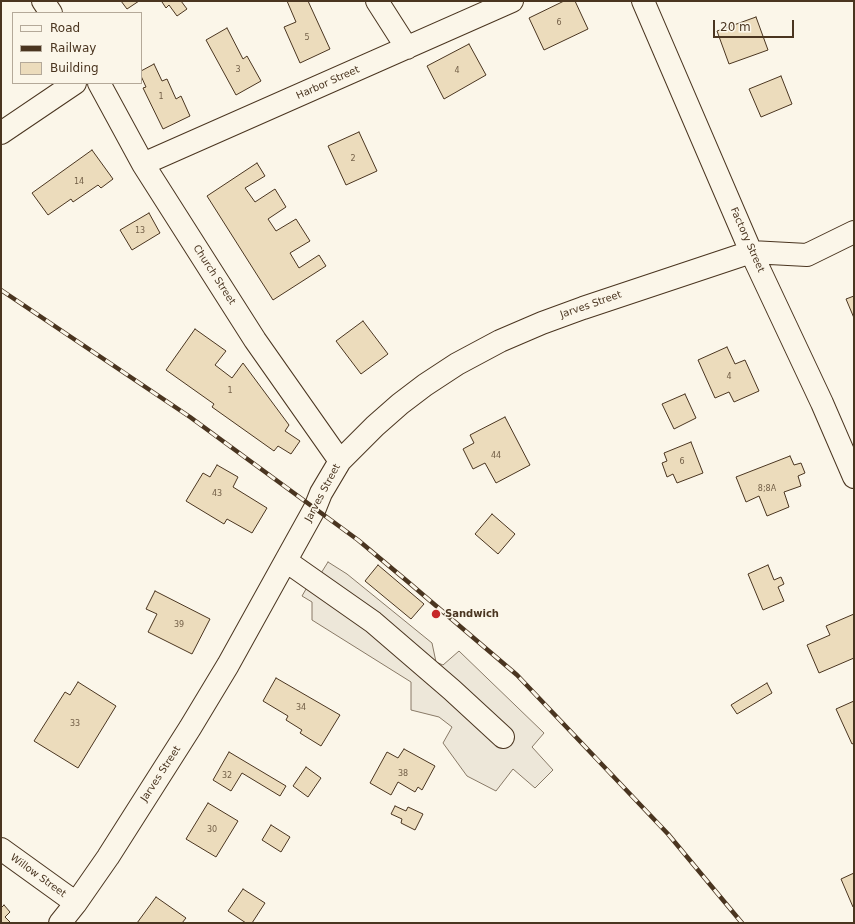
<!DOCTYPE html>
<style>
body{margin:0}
#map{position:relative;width:855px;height:924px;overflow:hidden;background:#fbf6e9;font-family:"DejaVu Sans",sans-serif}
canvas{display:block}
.frame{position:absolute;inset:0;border:2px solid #4a3520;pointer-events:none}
.legend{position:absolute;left:12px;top:12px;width:130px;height:72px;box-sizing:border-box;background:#fbf6e9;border:1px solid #b4a999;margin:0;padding:5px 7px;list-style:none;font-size:12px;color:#4a3520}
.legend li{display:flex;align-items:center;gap:8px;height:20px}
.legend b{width:20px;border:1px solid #b4a999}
.scale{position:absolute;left:713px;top:20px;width:81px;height:18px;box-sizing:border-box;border:2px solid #4a3520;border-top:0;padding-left:5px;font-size:12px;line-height:14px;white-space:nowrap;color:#4a3520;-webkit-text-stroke:3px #fbf6e9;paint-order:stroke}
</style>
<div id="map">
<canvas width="855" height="924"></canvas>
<div class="frame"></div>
<ul class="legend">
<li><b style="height:5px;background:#fbf6e9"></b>Road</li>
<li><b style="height:5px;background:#4a3520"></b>Railway</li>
<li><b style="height:11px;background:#ecdcbc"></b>Building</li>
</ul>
<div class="scale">20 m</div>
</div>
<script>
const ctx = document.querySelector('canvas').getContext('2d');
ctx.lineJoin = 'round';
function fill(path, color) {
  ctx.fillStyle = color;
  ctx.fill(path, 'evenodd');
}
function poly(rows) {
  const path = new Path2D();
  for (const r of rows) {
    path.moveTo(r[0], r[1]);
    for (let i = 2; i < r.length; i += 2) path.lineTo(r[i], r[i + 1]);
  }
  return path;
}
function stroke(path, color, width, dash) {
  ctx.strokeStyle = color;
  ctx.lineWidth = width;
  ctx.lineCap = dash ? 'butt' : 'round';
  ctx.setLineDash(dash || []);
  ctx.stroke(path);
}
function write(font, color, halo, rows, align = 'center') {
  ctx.font = font + ' "DejaVu Sans",sans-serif';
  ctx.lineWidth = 3;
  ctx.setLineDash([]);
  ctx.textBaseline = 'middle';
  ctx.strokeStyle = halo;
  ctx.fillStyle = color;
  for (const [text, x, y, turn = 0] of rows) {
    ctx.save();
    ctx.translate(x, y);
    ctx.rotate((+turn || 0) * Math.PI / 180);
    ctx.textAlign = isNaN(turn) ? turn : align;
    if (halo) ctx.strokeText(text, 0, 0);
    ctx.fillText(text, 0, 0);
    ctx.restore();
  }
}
const parking = poly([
 [328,562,347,574,432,643,436,662,443,665,459,651,544,733,532,747,553,770,535,788,513,769,496,791,467,776,443,743,452,727,439,717,411,710,411,682,312,620,312,602,302,596,313,577,318,578,328,562]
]);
fill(parking, '#ede7d9');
stroke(parking, '#887966', 1);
const building = poly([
 [121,1,139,1,127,9,121,1],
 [163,1,181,1,187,9,177,16,169,5,166,8,162,2,163,1],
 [287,1,308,1,330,49,300,63,284,27,296,22,287,1],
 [564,1,575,1,588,29,544,50,529,18,564,1],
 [756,17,768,50,729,64,717,31,756,17],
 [227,28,243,59,247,56,261,81,236,95,206,40,227,28],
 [469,44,486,75,444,99,427,66,469,44],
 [154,64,162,81,167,79,176,99,181,96,190,116,163,129,143,88,146,87,141,76,141,71,154,64],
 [781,76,792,104,761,117,749,89,781,76],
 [359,132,377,171,346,185,328,146,359,132],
 [92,150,113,179,101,188,98,185,73,202,71,199,48,215,32,193,92,150],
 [257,163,265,176,245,188,255,202,275,189,286,207,268,219,276,231,296,219,310,241,290,253,299,268,319,255,326,266,273,300,207,196,257,163],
 [149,213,160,233,132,250,120,230,149,213],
 [854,296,854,318,846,299,854,296],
 [363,321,388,354,361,374,336,341,363,321],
 [195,329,226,351,215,365,232,378,243,363,289,425,285,431,300,441,291,454,278,446,274,451,212,407,214,404,166,370,195,329],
 [727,347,735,364,745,360,759,391,734,402,729,392,715,398,698,360,727,347],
 [685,394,696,418,674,429,662,404,685,394],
 [505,417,530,465,496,483,485,463,473,469,463,449,474,443,470,435,505,417],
 [691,442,703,473,677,483,673,474,667,477,662,463,667,461,664,453,691,442],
 [790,456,794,465,801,463,805,473,798,476,801,486,784,492,789,507,767,516,759,496,746,502,736,477,790,456],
 [217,465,238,477,233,487,267,508,252,533,227,519,224,524,186,501,203,473,210,477,217,465],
 [492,514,515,534,498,554,475,534,492,514],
 [378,565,424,604,411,619,365,581,378,565],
 [768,565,774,580,781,577,784,584,778,587,784,601,763,610,748,574,768,565],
 [155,591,210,619,192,654,148,632,157,614,146,609,155,591],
 [854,614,854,658,819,673,807,645,830,635,826,626,854,614],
 [276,678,340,715,321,746,300,733,302,730,286,720,288,716,263,701,276,678],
 [78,682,116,706,78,768,34,741,65,692,70,695,78,682],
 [767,683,772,693,737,714,731,705,767,683],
 [854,701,854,743,852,744,836,709,854,701],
 [404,749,435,766,422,790,418,787,415,792,398,782,391,795,370,783,387,752,398,758,404,749],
 [229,752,286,786,280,796,242,773,231,791,213,780,229,752],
 [306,767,321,778,308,797,293,786,306,767],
 [208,803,238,821,216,857,186,839,208,803],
 [395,806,406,811,408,807,423,814,415,830,401,823,402,819,391,814,395,806],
 [271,825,290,837,281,852,262,840,271,825],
 [854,873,854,907,853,907,841,879,854,873],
 [243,889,265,903,252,923,246,923,228,911,243,889],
 [156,897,186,918,182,923,137,923,156,897],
 [4,905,10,912,5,917,11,923,1,923,1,908,4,905]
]);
fill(building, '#ecdcbc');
stroke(building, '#4a3520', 1);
const minor = poly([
 [43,1,51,13],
 [377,1,407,48],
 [643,1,751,252,822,403,854,477],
 [99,83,143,164,255,340,340,461],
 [1,133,75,83],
 [143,164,512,1],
 [286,561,373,622,452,690,503,737],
 [1,849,76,903],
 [60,923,76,903,108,857,190,728,228,665,315,508,321,493,340,461,375,426,400,404,425,385,457,364,500,341,542,323,583,308,751,252,807,255,854,232]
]);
stroke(minor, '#4a3520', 24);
stroke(minor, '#fbf6e9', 22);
const rail = poly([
 [1,290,190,417,358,540,407,581,517,675,668,834,742,923]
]);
stroke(rail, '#4a3520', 4.5);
stroke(rail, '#fbf6e9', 3, [9]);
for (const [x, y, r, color] of [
 [436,614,5,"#c62828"]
]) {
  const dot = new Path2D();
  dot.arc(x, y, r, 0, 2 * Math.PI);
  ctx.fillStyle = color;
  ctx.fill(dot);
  stroke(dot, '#fbf6e9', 1.5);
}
write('8px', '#725f47', null, [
 ["6",559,23],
 ["5",307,38],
 ["3",238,70],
 ["4",457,71],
 ["1",161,97],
 ["2",353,159],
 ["14",79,182],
 ["13",140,231],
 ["4",729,377],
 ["1",230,391],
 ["44",496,456],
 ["6",682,462],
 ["8;8A",767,489],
 ["43",217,494],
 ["39",179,625],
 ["34",301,708],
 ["33",75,724],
 ["38",403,774],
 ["32",227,776],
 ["30",212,830]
]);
write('10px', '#4a3520', '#fbf6e9', [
 ["Harbor Street",328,83,-24],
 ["Factory Street",747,240,66],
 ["Church Street",214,275,57],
 ["Jarves Street",591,305,-19],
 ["Jarves Street",323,493,-62],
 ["Jarves Street",161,774,-57],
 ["Willow Street",38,876,36]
]);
write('bold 10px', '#4a3520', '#fbf6e9', [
 ["Sandwich",445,614]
], 'left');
</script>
